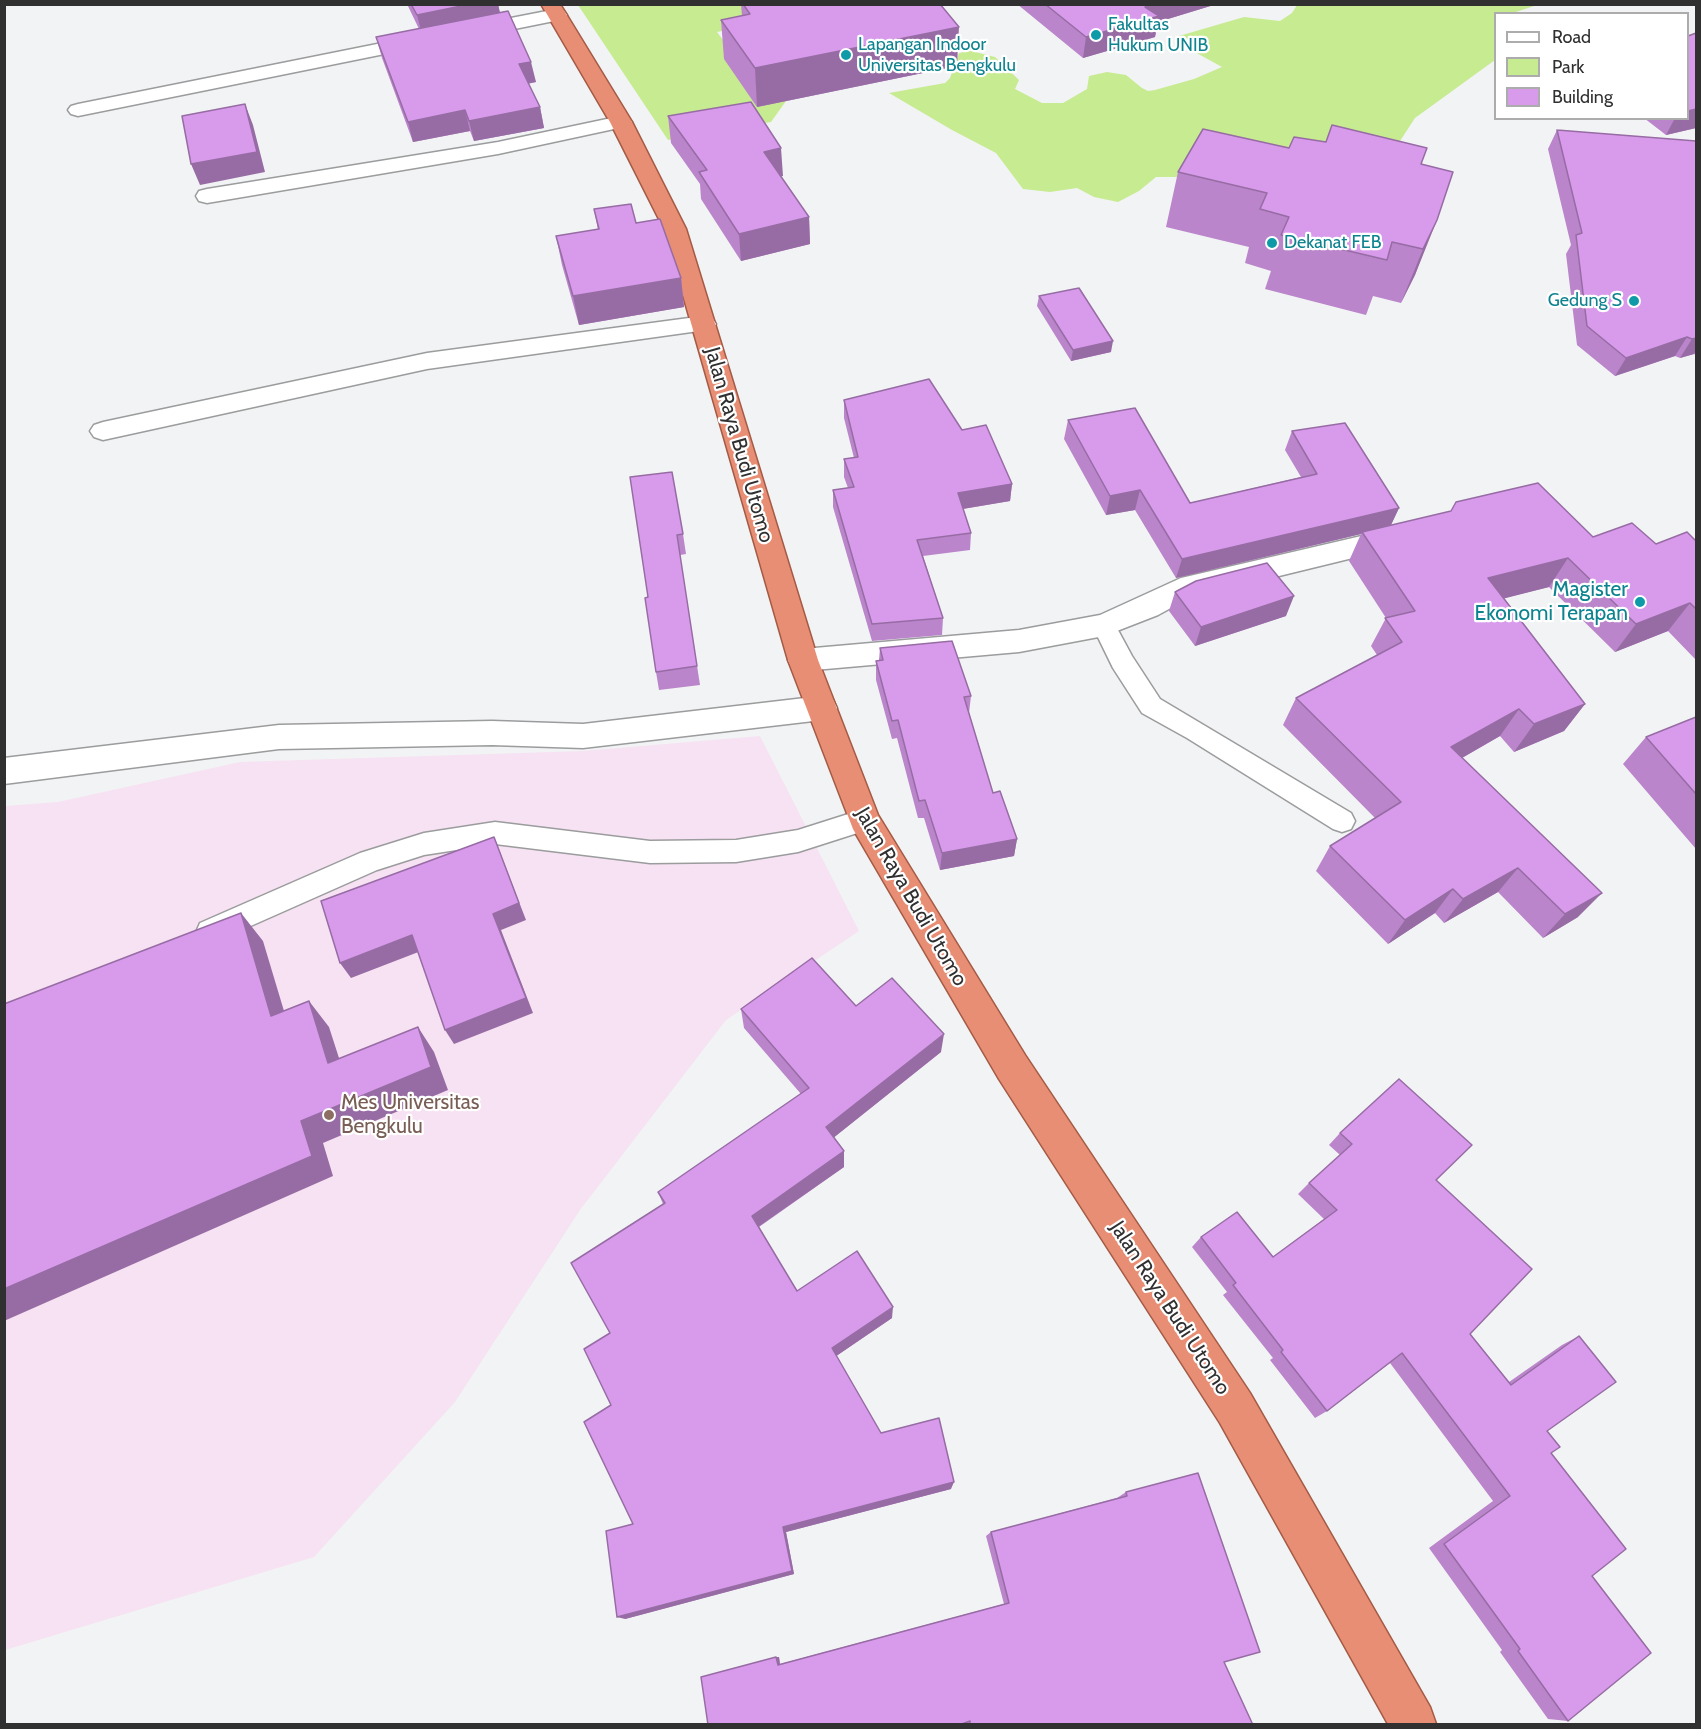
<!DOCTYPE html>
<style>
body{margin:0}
#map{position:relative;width:1701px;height:1729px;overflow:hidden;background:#f2f3f4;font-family:Cabin,sans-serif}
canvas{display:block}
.frame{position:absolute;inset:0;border:6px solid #303031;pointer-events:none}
.legend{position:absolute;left:1494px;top:12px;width:195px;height:108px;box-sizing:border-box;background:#fff;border:2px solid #acacad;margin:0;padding:8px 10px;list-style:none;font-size:18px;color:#303031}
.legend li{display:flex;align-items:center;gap:12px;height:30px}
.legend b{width:30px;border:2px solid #acacad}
</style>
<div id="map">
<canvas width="1701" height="1729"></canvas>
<div class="frame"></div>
<ul class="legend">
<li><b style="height:8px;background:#fff"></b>Road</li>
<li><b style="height:16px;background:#c7eb91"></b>Park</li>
<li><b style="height:16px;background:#d89beb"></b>Building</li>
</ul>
</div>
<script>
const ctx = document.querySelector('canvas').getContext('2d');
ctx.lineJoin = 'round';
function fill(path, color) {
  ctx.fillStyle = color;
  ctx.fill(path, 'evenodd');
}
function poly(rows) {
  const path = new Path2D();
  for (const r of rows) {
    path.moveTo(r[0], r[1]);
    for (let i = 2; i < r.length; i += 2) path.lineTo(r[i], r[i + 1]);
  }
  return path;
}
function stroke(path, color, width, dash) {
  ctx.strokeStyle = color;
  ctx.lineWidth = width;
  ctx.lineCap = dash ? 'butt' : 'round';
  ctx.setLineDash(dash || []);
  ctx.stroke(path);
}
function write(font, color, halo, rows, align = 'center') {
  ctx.font = font + ' Cabin,sans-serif';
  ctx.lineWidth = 4.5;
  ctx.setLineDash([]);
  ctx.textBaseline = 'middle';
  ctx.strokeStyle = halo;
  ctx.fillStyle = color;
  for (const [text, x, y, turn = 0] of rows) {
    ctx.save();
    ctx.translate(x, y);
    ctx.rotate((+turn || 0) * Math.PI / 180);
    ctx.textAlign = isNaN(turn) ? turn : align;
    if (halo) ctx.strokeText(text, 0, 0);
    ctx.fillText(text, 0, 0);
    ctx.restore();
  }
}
fill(poly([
 [760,736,859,931,726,1020,580,1210,455,1402,314,1557,5,1650,5,806,58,802,240,762,583,751]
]), '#f6e2f2');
fill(poly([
 [578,5,847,5,717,32,735,56,786,101,771,122,668,140],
 [1297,5,1537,5,1513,13,1496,14,1495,60,1415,118,1387,161,1222,177,1156,177,1139,191,1118,202,1094,197,1077,188,1050,192,1023,189,996,153,952,130,889,93,945,83,950,78,959,53,971,51,995,57,1019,80,1015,89,1042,103,1063,103,1087,89,1089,76,1107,72,1126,75,1142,88,1148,91,1155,90,1194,79,1222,67,1193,51,1179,36,1244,17,1280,21,1292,13]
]), '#c7eb91');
const service = poly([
 [1104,616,1112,619,1132,656,1160,699,1351,813,1355,821,1351,829,1342,832,1333,829,1187,738,1142,713,1113,668,1092,625,1096,619,1104,616],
 [864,809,873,812,877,820,873,828,798,852,736,862,650,863,495,844,424,855,377,870,210,944,200,941,196,932,200,923,360,853,424,833,495,822,650,841,736,840,798,830,864,809]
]);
const minor = poly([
 [557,9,564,11,567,15,564,19,470,38,463,36,460,32,463,28,470,26,557,9],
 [422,35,429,37,432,41,429,45,78,116,71,114,68,110,71,106,78,104,422,35],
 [621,116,628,118,632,122,628,126,498,154,207,203,199,201,196,196,199,191,207,189,498,142,621,116],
 [704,316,713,319,716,324,713,329,427,369,103,440,94,437,90,431,94,425,103,422,427,353,704,316],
 [1400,527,1410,530,1414,537,1410,544,1189,598,1158,615,1104,636,1019,652,803,671,792,668,788,660,792,652,803,649,1019,630,1100,615,1181,578,1400,527],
 [822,696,833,700,837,708,833,716,822,720,583,748,492,745,279,749,4,784,4,758,279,725,492,721,583,724,822,696]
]);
const trunk = poly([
 [541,4,560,4,632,122,686,229,818,660,878,815,1025,1055,1250,1393,1430,1707,1436,1724,1388,1724,1220,1423,999,1079,853,829,788,660,664,229,610,122,541,4]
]);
stroke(service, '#9b9c9d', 3);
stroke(minor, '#9b9c9d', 3);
stroke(trunk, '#a45b46', 3);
fill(service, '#fff');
fill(minor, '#fff');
fill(trunk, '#e88e74');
fill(poly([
 [407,4,498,4,500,13,536,82,528,84,540,107,544,128,474,141,470,131,413,142,382,58,376,37,419,29],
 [741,4,940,4,957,66,757,107,724,59,721,20,742,16],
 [1017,4,1217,4,1158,22,1155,37,1083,58],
 [1696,33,1696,128,1666,135,1644,118,1688,118],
 [668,116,783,176,780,176,809,217,810,244,741,261,701,199,700,184,671,143],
 [1557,130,1696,141,1696,355,1694,354,1680,358,1675,356,1615,376,1577,345,1566,254,1571,245,1548,149],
 [1289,148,1421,164,1453,172,1415,275,1401,303,1373,296,1366,315,1265,289,1271,271,1245,263,1249,247,1166,227,1178,172],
 [594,209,636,223,681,278,684,307,579,325,562,265,556,236,598,230],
 [1039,296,1111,352,1071,361,1037,306],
 [844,400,962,430,1012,484,1010,501,963,509,971,533,970,550,923,556,943,618,942,635,872,641,833,507,833,490,848,488,844,477,844,459,854,458,844,418],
 [1068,420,1190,503,1301,477,1285,450,1292,431,1399,508,1391,525,1593,537,1656,544,1696,541,1696,660,1668,631,1615,652,1549,587,1504,598,1585,704,1564,731,1514,752,1500,736,1462,758,1578,917,1543,938,1498,892,1444,923,1435,913,1388,944,1316,871,1330,846,1375,818,1283,725,1296,698,1377,655,1371,646,1386,618,1349,561,1361,534,1176,578,1135,510,1106,515,1064,439],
 [630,477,683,534,686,554,680,555,700,685,659,690,656,672,648,597],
 [1175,592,1286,616,1195,646,1169,611],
 [880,648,971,696,969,713,993,793,1017,839,1014,856,940,870,924,818,918,818,897,738,892,739,876,680,876,661,879,660],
 [1696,717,1696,849,1623,764,1646,737],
 [856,1006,941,1052,834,1137,844,1151,844,1167,759,1227,797,1291,892,1318,836,1356,881,1433,951,1489,786,1532,794,1574,625,1619,633,1524,611,1405,663,1204,658,1192,801,1094,744,1028,741,1009],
 [1340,1133,1436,1180,1470,1334,1509,1382,1562,1345,1579,1336,1547,1431,1551,1453,1592,1576,1568,1721,1548,1719,1500,1652,1502,1650,1429,1548,1493,1501,1390,1363,1327,1411,1315,1418,1270,1360,1273,1358,1223,1295,1227,1292,1192,1247,1201,1237,1273,1257,1324,1219,1298,1194,1309,1183,1340,1155,1329,1145],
 [1126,1492,1224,1662,1253,1725,966,1725,966,1722,708,1725,776,1657,779,1657,780,1664,1004,1604,986,1536,991,1532,1117,1498]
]), '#ba85ca');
fill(poly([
 [471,4,498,4,501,18,422,34,417,15],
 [1152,4,1217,4,1158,22,1155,37,1083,58,1086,37,1145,7],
 [959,27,957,66,757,107,755,68],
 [531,62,536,82,523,84,519,64],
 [245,104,253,125,265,172,200,185,191,164],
 [540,107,544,128,474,141,469,121],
 [1696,109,1696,128,1666,135,1675,118,1688,118,1688,111],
 [465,110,470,131,413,142,408,122],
 [781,148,783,176,765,179,764,152],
 [809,217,810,244,741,261,739,234],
 [1437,220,1415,275,1401,303,1423,249],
 [681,278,684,307,579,325,573,296],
 [1687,337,1675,356,1615,376,1626,358],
 [1696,338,1696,350,1694,354,1680,358,1692,339],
 [1113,341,1111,352,1071,361,1073,350],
 [1012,484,1010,501,956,510,958,493],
 [1140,490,1135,510,1106,515,1110,496],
 [1399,508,1390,527,1362,532,1361,534,1176,578,1182,559],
 [1568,558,1549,587,1471,607,1488,578],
 [1294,596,1286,616,1195,646,1201,627],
 [1690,603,1668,631,1615,652,1636,624],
 [1585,704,1564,731,1514,752,1534,724],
 [1519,709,1500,736,1434,774,1451,747],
 [494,837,526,920,501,930,533,1013,454,1044,445,1030,493,914],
 [1017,839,1014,856,940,870,942,853],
 [1518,868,1498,892,1444,923,1463,899],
 [1453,889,1435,913,1388,944,1405,920],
 [1602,893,1578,917,1543,938,1565,914],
 [241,913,263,941,293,1041,271,1016],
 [412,935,421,951,351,978,340,963],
 [309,1001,329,1027,348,1086,328,1063],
 [418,1027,434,1052,448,1090,323,1143,333,1176,4,1321,4,1289,301,1121],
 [944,1034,941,1052,827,1143,826,1127],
 [844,1151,844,1167,755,1229,752,1216],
 [893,1307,892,1318,832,1359,832,1348],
 [954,1482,951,1489,786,1532,794,1574,625,1619,617,1617,783,1527],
 [776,1657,779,1657,780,1665,778,1665]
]), '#976ca4');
const building = poly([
 [411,4,471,4,417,15,411,4],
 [743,4,940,4,959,27,755,68,721,20,750,14,743,4],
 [1045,4,1152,4,1145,7,1159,16,1086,37,1045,4],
 [508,11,531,62,519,64,540,107,469,121,465,110,408,122,376,37,508,11],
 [1696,33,1696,109,1688,111,1688,36,1696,33],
 [751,102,781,148,764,152,809,217,739,234,699,172,707,170,668,116,751,102],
 [245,104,257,152,191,164,182,116,245,104],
 [1332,125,1427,148,1421,164,1453,172,1437,220,1423,249,1392,242,1387,260,1281,235,1289,217,1260,209,1267,193,1178,172,1203,129,1289,148,1294,137,1326,142,1332,125],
 [1557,130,1696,141,1696,338,1692,339,1687,337,1626,358,1587,326,1576,235,1582,233,1557,130],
 [631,204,636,223,660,219,681,278,573,296,556,236,599,229,594,209,631,204],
 [1079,288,1113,341,1073,350,1039,296,1079,288],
 [929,379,962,430,986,425,1012,484,958,493,971,533,917,540,943,618,872,624,833,490,854,487,844,459,858,457,844,400,929,379],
 [1135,408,1190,503,1317,474,1292,431,1345,423,1399,508,1182,559,1140,490,1110,496,1068,420,1135,408],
 [672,472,683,534,677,535,697,666,656,672,645,598,648,597,630,477,672,472],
 [1538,483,1593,537,1632,523,1656,544,1687,532,1696,541,1696,609,1690,603,1636,624,1568,558,1488,578,1585,704,1534,724,1519,709,1451,747,1602,893,1565,914,1518,868,1463,899,1453,889,1405,920,1330,846,1401,802,1296,698,1402,642,1385,618,1415,611,1362,532,1451,511,1456,502,1538,483],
 [1267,563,1294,596,1201,627,1175,592,1196,581,1267,563],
 [952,641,971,696,964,697,993,793,1000,791,1017,839,942,853,925,800,919,801,898,720,892,721,876,661,883,660,880,648,952,641],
 [1696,717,1696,794,1646,737,1696,717],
 [494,837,519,903,493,914,526,998,445,1030,412,935,340,963,321,901,494,837],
 [241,913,271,1016,309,1001,328,1063,418,1027,431,1067,301,1121,312,1156,4,1289,4,1004,241,913],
 [812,958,856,1006,892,978,944,1034,826,1127,844,1151,752,1216,797,1291,857,1251,893,1307,832,1348,881,1433,939,1418,954,1482,783,1527,792,1571,617,1617,606,1531,633,1524,584,1422,611,1405,584,1349,610,1333,571,1263,665,1203,658,1192,809,1088,741,1009,812,958],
 [1399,1079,1472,1145,1436,1180,1532,1269,1470,1334,1511,1385,1579,1336,1616,1382,1547,1431,1560,1447,1551,1453,1626,1549,1592,1576,1651,1653,1568,1721,1518,1651,1520,1649,1444,1544,1510,1496,1402,1353,1327,1411,1281,1352,1283,1350,1233,1285,1236,1283,1201,1237,1237,1212,1273,1257,1337,1210,1309,1183,1352,1144,1340,1133,1399,1079],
 [1198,1473,1260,1652,1224,1662,1253,1725,970,1725,970,1721,959,1725,708,1725,701,1677,776,1657,778,1665,1009,1603,991,1532,1127,1496,1126,1492,1198,1473]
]);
fill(building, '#d89beb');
stroke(building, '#976ca4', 1.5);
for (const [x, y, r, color] of [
 [1096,35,6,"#0f9aa8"],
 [846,55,6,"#0f9aa8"],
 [1272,243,6,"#0f9aa8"],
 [1634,301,6,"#0f9aa8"],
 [1640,602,6,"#0f9aa8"],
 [329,1115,6,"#8d6e63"]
]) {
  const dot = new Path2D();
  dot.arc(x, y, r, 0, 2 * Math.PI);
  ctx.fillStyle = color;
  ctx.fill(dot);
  stroke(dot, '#fff', 2);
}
write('18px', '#0d838f', '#fff', [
 ["Fakultas",1108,25],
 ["Hukum UNIB",1108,46],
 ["Lapangan Indoor",858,45],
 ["Universitas Bengkulu",858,66],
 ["Dekanat FEB",1284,243],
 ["Gedung S",1622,301,"right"]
], 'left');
write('21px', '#303031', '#fff', [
 ["Jalan Raya Budi Utomo",739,445,74],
 ["Jalan Raya Budi Utomo",911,897,60],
 ["Jalan Raya Budi Utomo",1170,1308,57]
]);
write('21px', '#0d838f', '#fff', [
 ["Magister",1628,590],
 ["Ekonomi Terapan",1628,614]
], 'right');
write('21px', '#785e54', '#fff', [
 ["Mes Universitas",341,1103],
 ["Bengkulu",341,1127]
], 'left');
</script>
